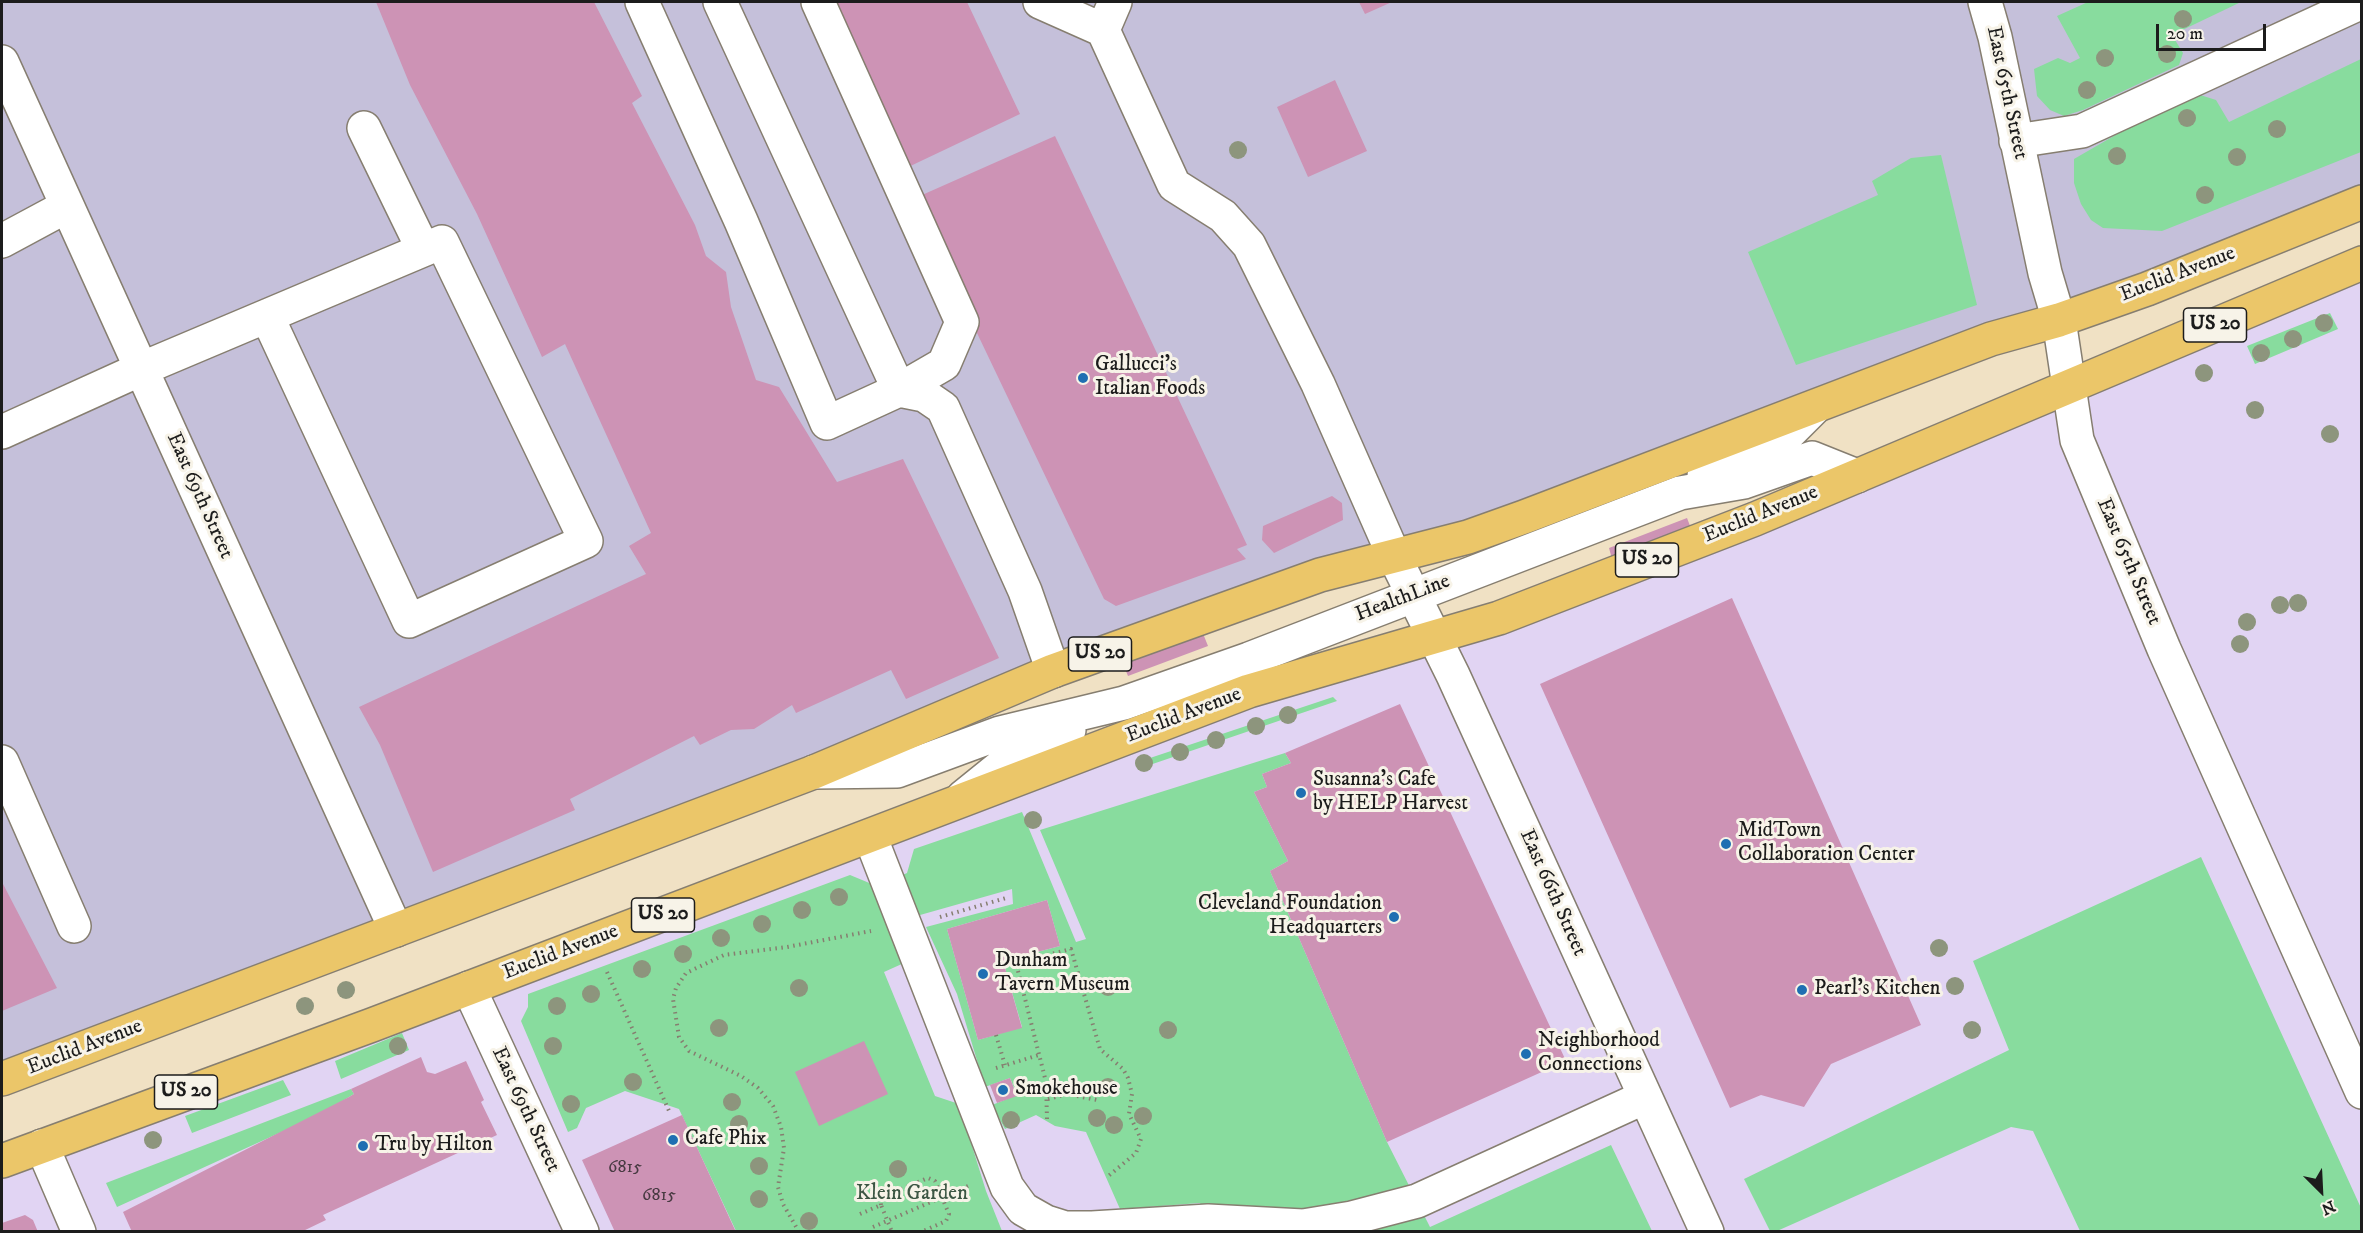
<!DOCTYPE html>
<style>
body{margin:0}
#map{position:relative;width:2363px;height:1233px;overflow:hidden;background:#f0e1c4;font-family:"IM FELL DW Pica",serif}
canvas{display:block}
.frame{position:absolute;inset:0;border:3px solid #1c1c1c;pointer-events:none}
.north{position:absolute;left:2291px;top:1161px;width:60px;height:60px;-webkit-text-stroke:4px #f7f3e8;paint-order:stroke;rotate:156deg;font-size:16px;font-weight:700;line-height:24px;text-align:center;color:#1c1c1c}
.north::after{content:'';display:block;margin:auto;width:21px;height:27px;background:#1c1c1c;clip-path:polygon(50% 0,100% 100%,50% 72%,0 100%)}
.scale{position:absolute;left:2156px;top:24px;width:110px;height:27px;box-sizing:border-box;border:3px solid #1c1c1c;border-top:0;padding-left:8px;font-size:18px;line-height:21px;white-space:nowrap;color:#1c1c1c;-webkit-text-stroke:4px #f7f3e8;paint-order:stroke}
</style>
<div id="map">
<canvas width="2363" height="1233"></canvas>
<div class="frame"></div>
<div class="north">N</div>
<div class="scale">20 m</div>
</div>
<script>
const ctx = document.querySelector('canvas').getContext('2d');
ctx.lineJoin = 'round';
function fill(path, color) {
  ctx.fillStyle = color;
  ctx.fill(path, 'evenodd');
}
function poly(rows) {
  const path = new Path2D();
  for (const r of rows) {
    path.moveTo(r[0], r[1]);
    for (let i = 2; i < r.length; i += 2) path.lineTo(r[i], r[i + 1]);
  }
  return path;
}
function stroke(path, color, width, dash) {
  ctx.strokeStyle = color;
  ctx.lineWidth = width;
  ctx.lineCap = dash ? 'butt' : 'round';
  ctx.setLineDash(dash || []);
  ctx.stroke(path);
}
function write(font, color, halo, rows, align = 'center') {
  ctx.font = font + ' "IM FELL DW Pica",serif';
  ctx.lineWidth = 6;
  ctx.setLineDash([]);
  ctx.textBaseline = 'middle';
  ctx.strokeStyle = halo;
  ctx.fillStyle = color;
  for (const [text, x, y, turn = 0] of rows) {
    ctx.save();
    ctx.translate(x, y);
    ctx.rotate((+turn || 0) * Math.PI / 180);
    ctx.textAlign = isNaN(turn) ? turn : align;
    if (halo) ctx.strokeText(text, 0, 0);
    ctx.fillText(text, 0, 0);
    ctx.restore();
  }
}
fill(poly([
 [2361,263,2361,1231,2,1232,2,1161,1434,636]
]), '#e1d4f3');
fill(poly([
 [2,2,2361,2,2361,202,1394,556,2,1079]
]), '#c5c0da');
fill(poly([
 [2088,2,2241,2,2172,35,2183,53,2179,65,2083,110,2064,116,2050,110,2037,96,2034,69,2058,58,2070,63,2080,58,2057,16],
 [2361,59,2361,152,2162,231,2103,228,2091,220,2081,204,2074,183,2074,159,2164,107,2197,94,2216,100,2229,122],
 [1941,155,1977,305,1796,365,1748,252,1878,195,1872,181,1911,158],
 [2330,313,2338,329,2255,364,2247,346],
 [1333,697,1337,701,1138,769,1135,763],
 [1285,753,1291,763,1262,774,1267,787,1254,792,1288,861,1270,871,1387,1142,1430,1227,1611,1145,1652,1231,1213,1232,1200,1203,1120,1209,1086,1132,1055,1126,1036,1115,1005,1129,992,1105,1017,1095,1010,1078,985,1087,957,994,926,927,1013,904,1012,889,913,917,898,877,907,873,914,849,1022,812,1076,942,1086,939,1040,830],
 [1047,900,1060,946,1003,961,1022,1027,978,1040,947,929],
 [2201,857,2361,1208,2361,1231,2080,1231,2033,1131,2011,1127,1777,1231,1770,1231,1744,1179,2009,1050,1973,961],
 [850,875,879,887,904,963,884,972,935,1096,959,1104,986,1191,1002,1231,736,1231,679,1109,625,1091,586,1108,577,1128,568,1132,521,1021,528,1007,528,994],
 [402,1033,409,1050,341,1079,335,1061],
 [283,1080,291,1095,192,1133,185,1116],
 [351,1089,354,1094,321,1114,117,1207,106,1183]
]), '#88dc9e');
fill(poly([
 [376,2,594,2,642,96,632,103,695,225,706,256,726,272,731,307,756,380,779,387,837,482,903,459,999,658,906,699,891,670,796,713,792,705,754,729,731,730,700,745,694,736,570,799,575,810,433,872,380,745,359,707,646,574,629,546,651,533,565,344,542,357,477,214,410,85],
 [823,2,967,2,1020,114,902,170],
 [1359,2,1392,2,1365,14],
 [1335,80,1367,151,1308,177,1277,107],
 [1055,136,1247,545,1237,549,1246,559,1116,606,1104,599,913,199],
 [1332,496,1342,503,1343,520,1274,553,1262,540,1263,526],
 [1687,518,1692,531,1612,559,1609,548],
 [1732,598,1921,1025,1831,1064,1804,1107,1761,1095,1730,1108,1540,684],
 [1202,631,1208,646,1128,676,1121,659],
 [1400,704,1566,1061,1387,1142,1270,871,1288,861,1254,792,1267,787,1262,774,1291,763,1285,753],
 [2,882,57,988,2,1011],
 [1047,900,1060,946,1003,961,1022,1028,978,1040,947,929],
 [864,1041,888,1094,819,1126,795,1072],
 [421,1057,427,1072,435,1074,466,1061,484,1100,481,1102,497,1135,323,1215,326,1220,301,1232,132,1232,123,1212,349,1097,354,1094,351,1089],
 [1010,1078,1017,1096,997,1103,990,1085],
 [682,1115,736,1232,615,1232,582,1160],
 [25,1215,33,1220,38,1232,2,1232,2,1223]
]), '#cd93b5');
const minor = poly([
 [642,2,741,221,827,423,899,390,944,364,962,322,818,2],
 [720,2,899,390],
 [1040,2,1103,30,1174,185,1223,216,1249,245,1318,384,1394,556,1453,675,1707,1232],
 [1985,2,1995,37,2045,273,2059,320,2077,440,2164,649,2362,1092],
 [1103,30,1115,2],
 [2,62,396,930],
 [364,128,423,249],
 [2016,141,2082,131,2362,2],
 [2,241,67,206],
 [899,390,924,395,943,408,1025,591,1053,671],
 [2,432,141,369,442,242,586,541,409,621,267,316],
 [1704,476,1779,443,1815,407],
 [2,762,74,926],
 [814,772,897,771,1000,733,1124,703,1249,659,1680,493,1744,482,1812,458,1857,476],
 [963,797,1010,759,1069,730],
 [870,836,1007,1187,1023,1209,1046,1222,1065,1228,1092,1228,1208,1221,1303,1226,1352,1218,1417,1201,1645,1097],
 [469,988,582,1232],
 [42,1146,79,1232]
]);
const major = poly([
 [2,1079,814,772,1053,671,1320,575,1468,537,1524,517,1991,339,2059,320,2147,289,2362,202],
 [2,1161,372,1025,1249,691,1499,618,1755,519,2362,263]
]);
stroke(minor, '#867e70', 36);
stroke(major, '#867e70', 36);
stroke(poly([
 [940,917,1006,898],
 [607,972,670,1113],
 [996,1035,1005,1065],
 [996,1068,1039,1055],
 [1048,1099,1067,1094,1097,1100],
 [1047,1119,1046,1082,1016,963,1071,949,1100,1049,1123,1069,1128,1078,1132,1094,1129,1114,1141,1139,1136,1153,1106,1178],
 [881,1205,880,1198,928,1178,935,1181,949,1214,946,1221,921,1232],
 [860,1214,881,1205,892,1232],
 [873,1227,968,1186],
 [799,1232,783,1204,778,1187,784,1148,781,1127,773,1106,758,1088,741,1076,689,1051,679,1037,673,999,676,988,686,973,724,955,787,947,871,931]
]), '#867e70', 4, [1.5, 4.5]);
stroke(minor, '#fff', 33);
stroke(major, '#ebc669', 33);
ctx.fillStyle = '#8d957d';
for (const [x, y] of [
 [2183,19],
 [2167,54],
 [2105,58],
 [2087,90],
 [2187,118],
 [2277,129],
 [1238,150],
 [2117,156],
 [2237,157],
 [2205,195],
 [2324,323],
 [2293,339],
 [2261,353],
 [2204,373],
 [2255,410],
 [2330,434],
 [2298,603],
 [2280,605],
 [2247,622],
 [2240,644],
 [1288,715],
 [1256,726],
 [1216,740],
 [1180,752],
 [1144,763],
 [1033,820],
 [839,897],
 [802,910],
 [762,924],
 [721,938],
 [1939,948],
 [683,954],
 [642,969],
 [1955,986],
 [1108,987],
 [799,988],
 [346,990],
 [591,994],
 [305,1006],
 [557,1006],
 [719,1028],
 [1168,1030],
 [1972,1030],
 [398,1046],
 [553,1046],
 [633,1082],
 [1108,1087],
 [732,1102],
 [571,1104],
 [1143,1116],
 [1097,1118],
 [1011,1120],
 [739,1124],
 [1114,1125],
 [153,1140],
 [759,1166],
 [898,1169],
 [759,1199],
 [809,1221]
]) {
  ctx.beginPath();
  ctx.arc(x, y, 9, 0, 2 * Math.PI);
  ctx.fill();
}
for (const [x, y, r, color] of [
 [1083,378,6,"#1f6fb2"],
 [1301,793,6,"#1f6fb2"],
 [1726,844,6,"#1f6fb2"],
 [1394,917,6,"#1f6fb2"],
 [983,974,6,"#1f6fb2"],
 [1802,990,6,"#1f6fb2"],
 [1526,1054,6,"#1f6fb2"],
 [1003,1090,6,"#1f6fb2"],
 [673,1140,6,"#1f6fb2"],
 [363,1146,6,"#1f6fb2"]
]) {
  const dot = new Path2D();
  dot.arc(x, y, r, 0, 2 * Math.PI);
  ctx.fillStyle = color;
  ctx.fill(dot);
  stroke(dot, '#f7f3e8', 2);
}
write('18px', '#483a42', null, [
 ["6815",625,1168],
 ["6815",659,1196]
]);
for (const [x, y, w] of [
 [2215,325,63],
 [1647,560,63],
 [1100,654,63],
 [663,915,63],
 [186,1092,63]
]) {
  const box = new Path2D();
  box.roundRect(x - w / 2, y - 17, w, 34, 4.5);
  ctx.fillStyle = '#f7f3e8';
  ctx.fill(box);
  stroke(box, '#1c1c1c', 1.5);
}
write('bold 20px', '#1c1c1c', null, [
 ["US 20",2215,325],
 ["US 20",1647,560],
 ["US 20",1100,654],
 ["US 20",663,915],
 ["US 20",186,1092]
]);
write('21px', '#1c1c1c', '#f7f3e8', [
 ["East 65th Street",2006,93,78],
 ["Euclid Avenue",2178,275,-21],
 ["East 69th Street",199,496,66],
 ["Euclid Avenue",1761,515,-22],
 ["East 65th Street",2128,562,67],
 ["HealthLine",1403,599,-21],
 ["Euclid Avenue",1184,716,-21],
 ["East 66th Street",1552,893,66],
 ["Euclid Avenue",561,953,-21],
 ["Euclid Avenue",85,1048,-21],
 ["East 69th Street",525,1110,65]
]);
write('21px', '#1c1c1c', '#f7f3e8', [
 ["Gallucci's",1095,366],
 ["Italian Foods",1095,390],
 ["Susanna's Cafe",1313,781],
 ["by HELP Harvest",1313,805],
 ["MidTown",1738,832],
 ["Collaboration Center",1738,856],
 ["Cleveland Foundation",1382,905,"right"],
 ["Headquarters",1382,929,"right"],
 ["Dunham",995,962],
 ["Tavern Museum",995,986],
 ["Pearl's Kitchen",1814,990],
 ["Neighborhood",1538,1042],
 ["Connections",1538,1066],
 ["Smokehouse",1015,1090],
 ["Cafe Phix",685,1140],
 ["Tru by Hilton",375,1146]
], 'left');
write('21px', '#3c5643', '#f7f3e8', [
 ["Klein Garden",912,1195]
]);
</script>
